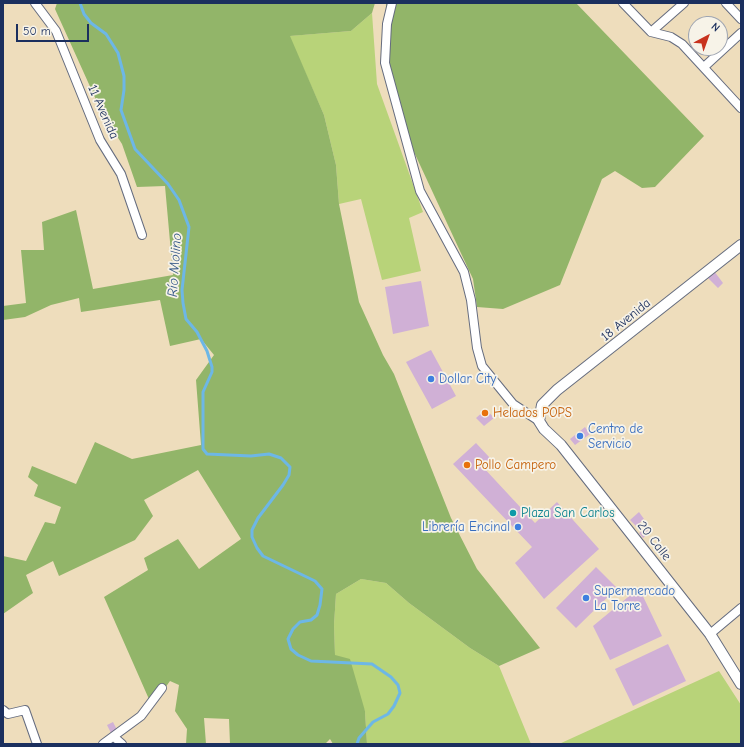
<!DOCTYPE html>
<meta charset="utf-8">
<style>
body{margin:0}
#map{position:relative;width:744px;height:747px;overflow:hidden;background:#eeddbc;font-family:"Comic Neue",sans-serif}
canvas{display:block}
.frame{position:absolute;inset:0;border:4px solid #1b2f5e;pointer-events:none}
.north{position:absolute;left:688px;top:16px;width:40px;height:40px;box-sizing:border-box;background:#f7f3e8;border:1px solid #9fa5b1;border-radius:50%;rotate:41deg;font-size:11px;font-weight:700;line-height:16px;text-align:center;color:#1b2f5e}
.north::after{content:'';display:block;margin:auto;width:14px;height:18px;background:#c8321e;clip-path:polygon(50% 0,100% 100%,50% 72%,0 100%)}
.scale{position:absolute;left:16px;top:24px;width:73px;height:18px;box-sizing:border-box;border:2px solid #1b2f5e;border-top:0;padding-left:5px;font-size:12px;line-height:14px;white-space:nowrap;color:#1b2f5e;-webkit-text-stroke:3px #f7f3e8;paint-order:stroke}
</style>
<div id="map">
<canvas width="744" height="747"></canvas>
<div class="frame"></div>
<div class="north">N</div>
<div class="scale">50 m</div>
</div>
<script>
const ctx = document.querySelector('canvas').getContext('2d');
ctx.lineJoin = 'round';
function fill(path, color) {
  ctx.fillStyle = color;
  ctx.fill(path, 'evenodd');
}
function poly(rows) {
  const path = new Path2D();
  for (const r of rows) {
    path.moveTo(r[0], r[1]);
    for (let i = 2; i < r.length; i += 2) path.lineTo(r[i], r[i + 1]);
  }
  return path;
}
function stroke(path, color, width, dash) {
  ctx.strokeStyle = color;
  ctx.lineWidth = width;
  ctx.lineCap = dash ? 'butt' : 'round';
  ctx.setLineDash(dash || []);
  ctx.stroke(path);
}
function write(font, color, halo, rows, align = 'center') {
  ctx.font = font + ' "Comic Neue",sans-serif';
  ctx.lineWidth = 3.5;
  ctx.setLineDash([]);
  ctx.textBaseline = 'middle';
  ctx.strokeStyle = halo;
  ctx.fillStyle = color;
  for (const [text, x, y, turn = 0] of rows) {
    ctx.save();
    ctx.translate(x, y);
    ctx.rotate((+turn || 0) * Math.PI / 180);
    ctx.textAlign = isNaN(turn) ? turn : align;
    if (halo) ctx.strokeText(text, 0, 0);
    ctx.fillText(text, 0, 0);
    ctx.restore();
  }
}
fill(poly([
 [372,13,377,84,423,212,409,218,421,271,382,280,361,199,339,204,336,165,324,115,289,36,351,31],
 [361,579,386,583,409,603,470,648,499,666,531,744,367,744,365,711,335,656,334,625,336,594],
 [719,671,741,705,741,744,559,744]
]), '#b8d379');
fill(poly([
 [57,3,375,3,372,13,351,31,290,36,324,115,336,165,339,204,359,302,383,355,394,374,451,518,477,569,540,648,499,666,470,648,409,603,386,583,361,579,336,594,334,625,335,655,350,659,365,711,367,744,333,744,330,739,325,744,230,744,229,719,204,718,206,744,186,744,187,729,175,711,179,685,170,681,152,706,104,597,148,570,144,558,178,539,199,569,241,539,198,470,144,500,153,516,135,540,59,576,53,561,26,575,33,593,3,614,3,556,26,561,45,522,55,524,61,507,34,496,38,485,28,477,32,466,76,484,95,442,132,459,201,445,196,380,214,355,201,339,170,346,160,300,81,312,79,298,51,305,25,317,3,320,3,306,26,303,21,250,44,250,42,222,76,210,93,289,173,275,165,186,137,187,122,144,102,113,55,9],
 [386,3,576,3,704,136,655,187,642,188,615,171,602,179,560,285,503,309,477,307,473,279,401,124,385,58]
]), '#92b569');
stroke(poly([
 [80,3,84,14,91,23,106,34,118,53,124,76,124,90,121,110,135,149,168,184,179,200,189,227,182,290,183,303,186,319,197,332,207,351,212,367,212,372,203,392,203,449,207,454,251,456,269,454,281,458,290,467,289,475,283,485,258,518,252,530,252,537,257,548,263,556,315,581,322,589,320,605,317,615,311,620,300,622,293,629,288,639,291,649,298,655,311,661,372,664,391,677,398,685,400,693,394,706,388,714,373,722,359,738,357,744]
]), '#6db7e6', 3);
fill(poly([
 [714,271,723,283,718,288,707,277],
 [421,281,429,326,393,334,385,287],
 [431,350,456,396,432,409,406,362],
 [486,409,494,418,484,426,476,418],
 [585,427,590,434,575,445,570,439],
 [476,443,490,458,482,466,535,523,557,502,599,549,544,599,515,563,532,547,453,464],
 [639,512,644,519,636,526,630,520],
 [646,528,649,533,643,538,639,533],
 [596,567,617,588,576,628,556,608],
 [639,588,662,636,610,660,593,626],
 [668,644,686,681,633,706,615,669],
 [113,722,117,730,111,733,107,725]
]), '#d0b0d6');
const minor = poly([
 [35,3,56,31,100,140,121,174,142,235],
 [392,3,387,24,385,63,420,191,464,272,471,300,477,348,482,366,513,404,539,421],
 [623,3,651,32,671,37,682,44,741,108],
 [726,3,741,19],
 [651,32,684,3],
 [704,67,741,33],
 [710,634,741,608],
 [3,710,8,714,25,710,37,744],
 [114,737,122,744],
 [103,744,141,716,162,688]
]);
const tertiary = poly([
 [741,245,557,390,542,405,539,421,544,429,561,445,710,634,741,684]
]);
stroke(minor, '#656c7f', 10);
stroke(tertiary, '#656c7f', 12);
stroke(minor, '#fff', 8);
stroke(tertiary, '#fff', 10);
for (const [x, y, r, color] of [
 [431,379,4,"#3f7fe0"],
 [485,413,4,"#e8710a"],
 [580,436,4,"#3f7fe0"],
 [467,465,4,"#e8710a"],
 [513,513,4,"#0f9aa8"],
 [518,527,4,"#3f7fe0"],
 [586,598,4,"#3f7fe0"]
]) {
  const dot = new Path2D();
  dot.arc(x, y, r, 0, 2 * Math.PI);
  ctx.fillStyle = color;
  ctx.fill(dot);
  stroke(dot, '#f7f3e8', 1.5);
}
write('13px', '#1b2f5e', '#f7f3e8', [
 ["11 Avenida",103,112,66],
 ["18 Avenida",626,320,-39],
 ["20 Calle",654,541,52]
]);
write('13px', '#366cbe', '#f7f3e8', [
 ["Dollar City",439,379],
 ["Centro de",588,429],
 ["Servicio",588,444],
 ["Librería Encinal",510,527,"right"],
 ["Supermercado",594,591],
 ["La Torre",594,606]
], 'left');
write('13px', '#c56008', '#f7f3e8', [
 ["Helados POPS",493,413],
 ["Pollo Campero",475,465]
], 'left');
write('13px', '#0d838f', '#f7f3e8', [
 ["Plaza San Carlos",521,513]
], 'left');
write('italic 14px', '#345887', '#f7f3e8', [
 ["Río Molino",175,265,-86]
]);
</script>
